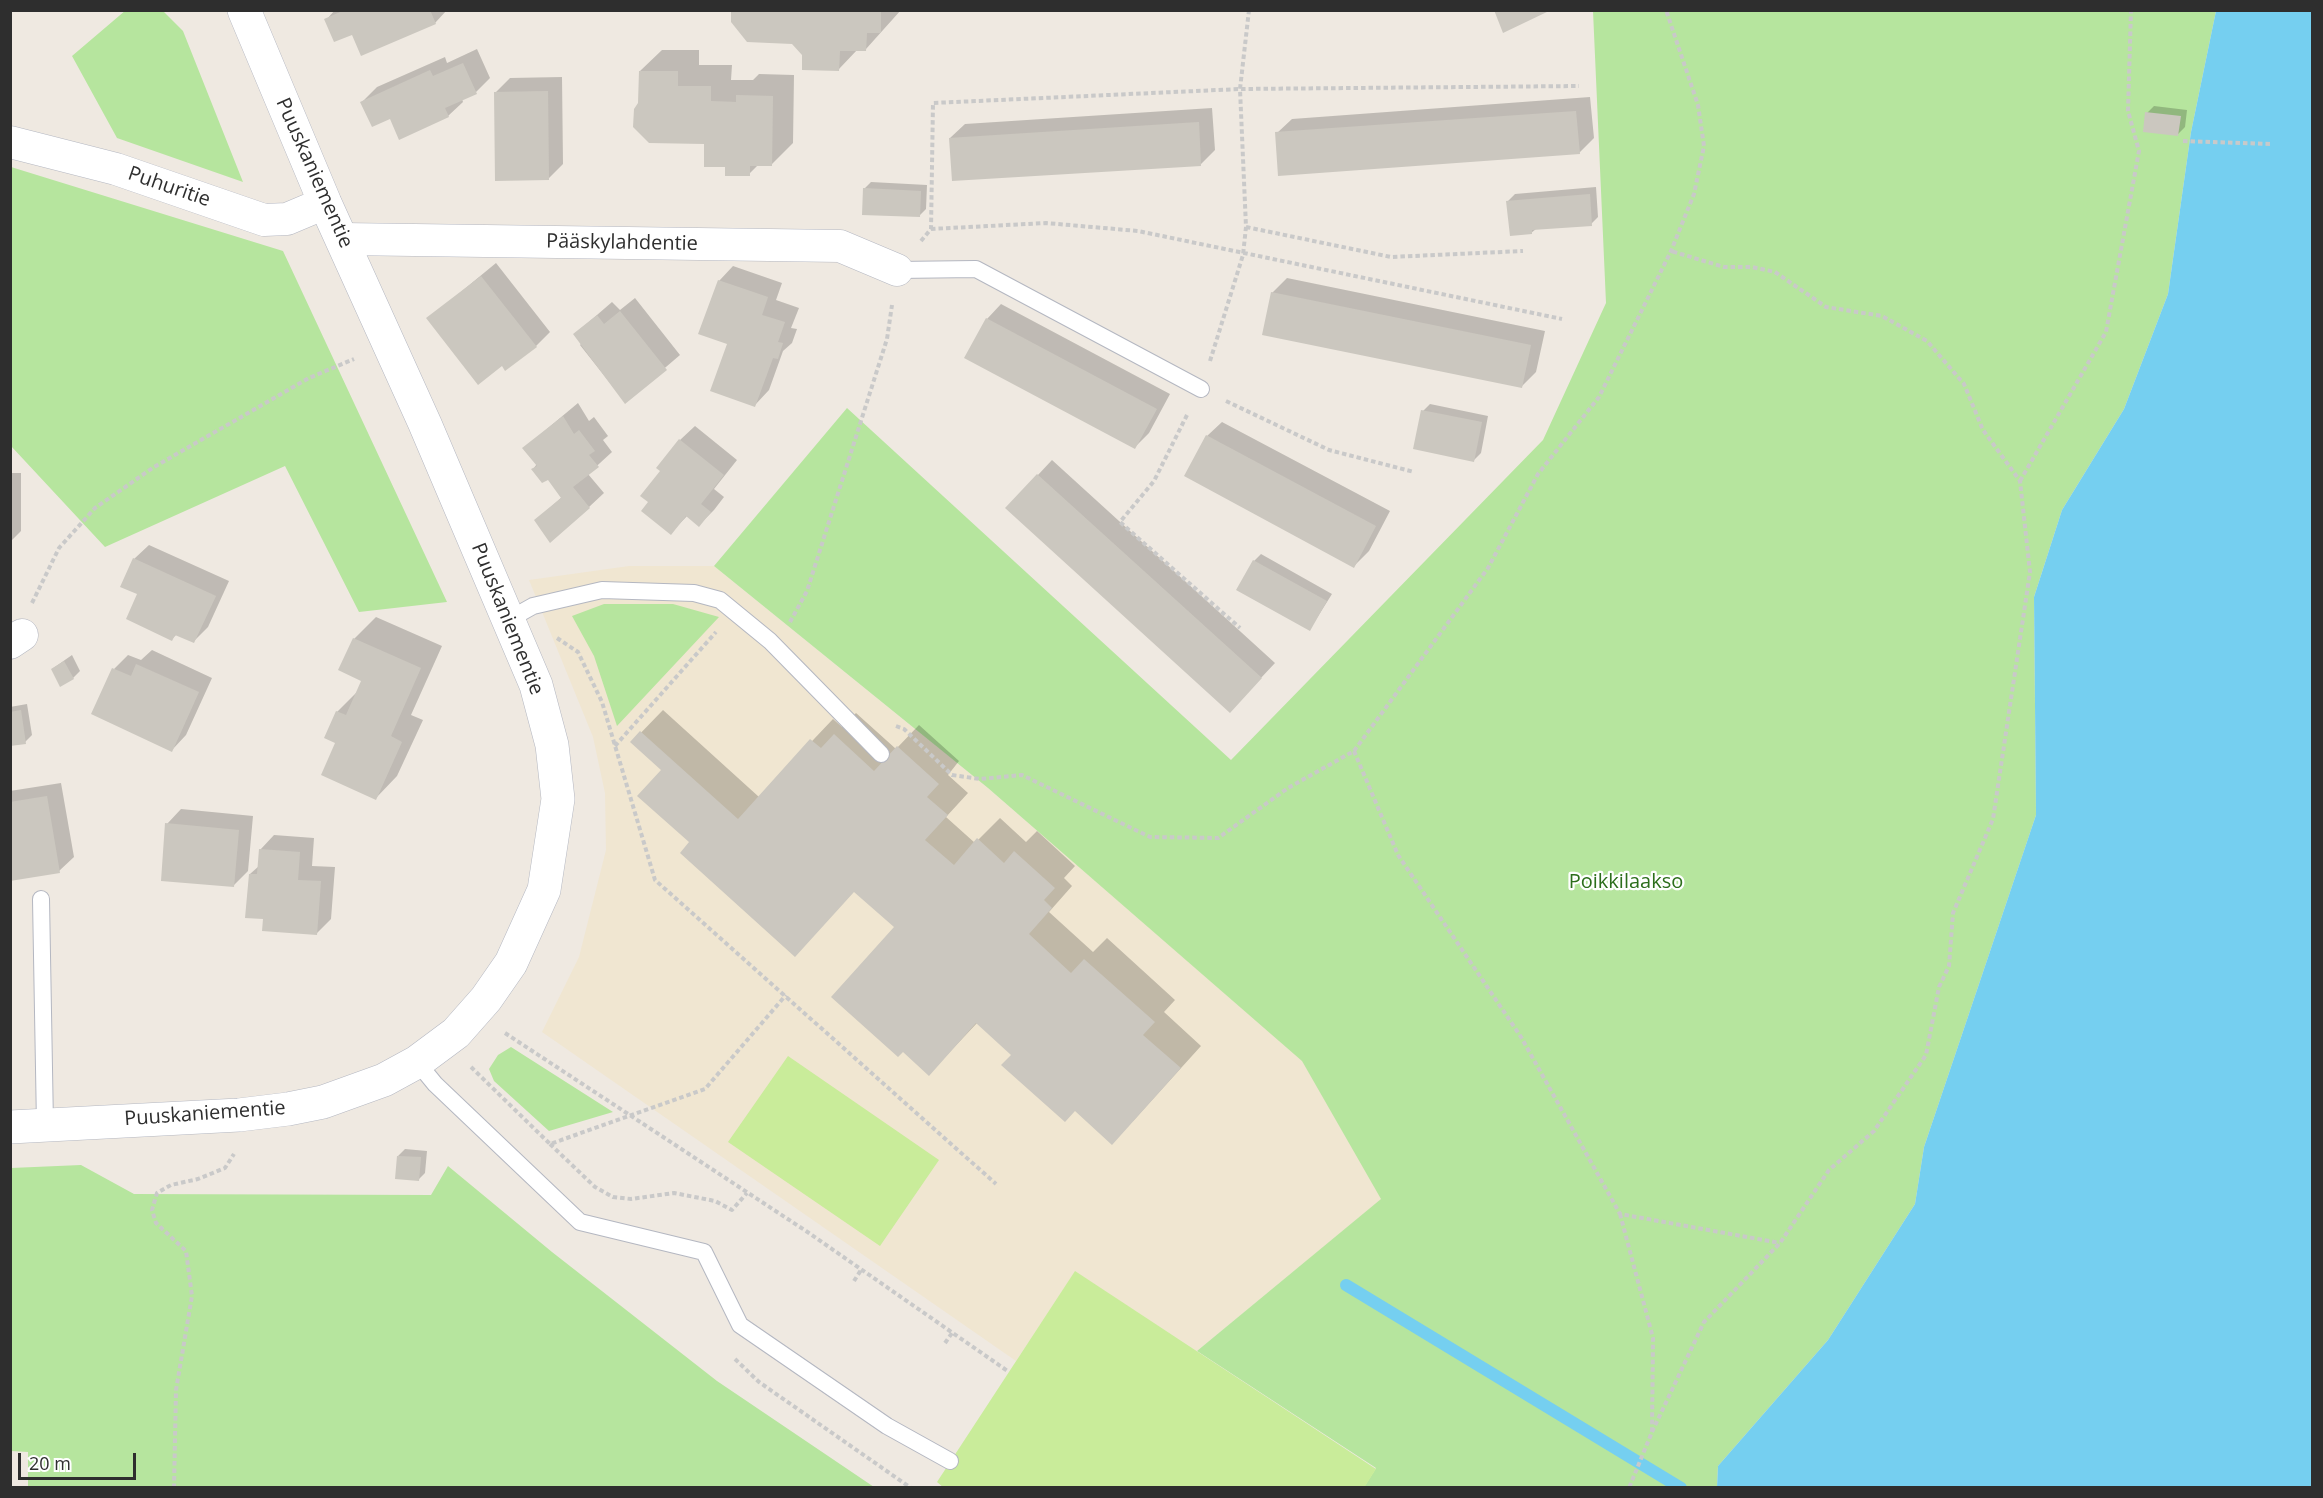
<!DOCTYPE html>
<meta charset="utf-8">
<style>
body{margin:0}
#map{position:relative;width:2323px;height:1498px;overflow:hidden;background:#efe9e1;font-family:"Open Sans",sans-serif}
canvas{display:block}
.frame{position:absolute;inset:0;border:12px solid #2e2e2e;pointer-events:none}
.scale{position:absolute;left:18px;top:1453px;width:118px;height:27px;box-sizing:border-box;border:3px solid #2e2e2e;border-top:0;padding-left:8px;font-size:18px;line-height:21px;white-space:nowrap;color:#2e2e2e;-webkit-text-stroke:4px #fff;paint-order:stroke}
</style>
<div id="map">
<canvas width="2323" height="1498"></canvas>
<div class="frame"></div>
<div class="scale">20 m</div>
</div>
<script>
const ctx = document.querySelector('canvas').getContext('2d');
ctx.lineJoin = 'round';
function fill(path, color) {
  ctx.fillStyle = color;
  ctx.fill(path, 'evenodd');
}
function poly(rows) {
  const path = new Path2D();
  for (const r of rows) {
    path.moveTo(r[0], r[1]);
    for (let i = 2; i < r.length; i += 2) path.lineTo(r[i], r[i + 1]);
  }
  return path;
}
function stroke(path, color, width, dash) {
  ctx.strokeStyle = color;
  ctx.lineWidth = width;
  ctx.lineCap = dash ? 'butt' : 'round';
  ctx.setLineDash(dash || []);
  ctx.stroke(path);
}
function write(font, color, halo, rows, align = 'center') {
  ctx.font = font + ' "Open Sans",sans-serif';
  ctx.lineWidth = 4.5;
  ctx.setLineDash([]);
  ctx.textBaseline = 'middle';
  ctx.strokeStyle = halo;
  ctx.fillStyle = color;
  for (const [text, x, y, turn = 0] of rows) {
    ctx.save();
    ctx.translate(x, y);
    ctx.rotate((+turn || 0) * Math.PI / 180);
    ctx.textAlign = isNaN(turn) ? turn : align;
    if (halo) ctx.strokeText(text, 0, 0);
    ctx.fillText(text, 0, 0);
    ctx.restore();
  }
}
fill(poly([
 [629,566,714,566,988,788,1302,1060,1382,1199,1197,1351,1075,1272,1016,1361,542,1032,579,957,606,850,605,793,593,737,529,580]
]), '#f0e6d1');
fill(poly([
 [126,10,163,11,183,31,243,182,117,138,72,56],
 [1593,11,2216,11,2191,132,2168,294,2124,409,2062,510,2034,597,2036,815,1924,1147,1915,1204,1828,1340,1718,1466,1717,1487,1364,1487,1376,1468,1197,1351,1381,1199,1302,1061,988,788,714,566,847,408,1231,760,1543,440,1606,303],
 [11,167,283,251,447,602,359,612,285,466,105,547,11,446],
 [604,604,673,604,719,617,617,726,594,656,572,616],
 [511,1047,613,1112,549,1131,494,1081,489,1069,498,1055],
 [81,1165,134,1194,431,1195,448,1166,552,1252,717,1381,874,1487,28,1487,28,1452,11,1451,11,1168]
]), '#b6e59e');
fill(poly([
 [788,1056,939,1160,880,1246,728,1142],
 [1075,1271,1376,1469,1364,1488,944,1488,937,1482]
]), '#c9ec9a');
fill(poly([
 [2216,11,2312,11,2312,1487,1717,1487,1718,1466,1828,1340,1915,1204,1924,1147,2036,815,2034,597,2062,510,2124,409,2168,294,2191,132]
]), '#75cff0');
fill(poly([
 [335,10,447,10,435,23,353,33,326,20],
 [733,10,901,10,866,49,858,49,839,69,804,54,792,43],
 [477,49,490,78,476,92,462,99,463,102,448,116,391,117,362,102,377,87,445,57,447,63],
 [662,50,699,50,699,65,732,65,731,80,753,80,759,74,794,75,793,143,772,164,759,164,749,174,726,166,705,142,640,103,640,71],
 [562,77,563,164,548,179,496,92,510,78],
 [1590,97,1594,138,1579,153,1277,133,1292,119],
 [2154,106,2187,110,2185,127,2178,134,2147,113],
 [1212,108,1215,150,1200,165,950,138,965,124],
 [871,182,927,185,926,209,919,216,864,189],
 [1596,187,1598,217,1591,224,1536,229,1531,233,1508,201,1515,194],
 [496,263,550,332,536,346,502,364,428,319],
 [733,266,782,283,776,300,799,308,791,328,797,329,792,343,783,351,769,390,755,405,728,343,719,281],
 [1287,278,1545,331,1536,372,1522,386,1272,293],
 [635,298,680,355,625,402,580,345,582,343,575,334,612,302,620,310],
 [1001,304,1170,394,1149,433,1135,447,987,319],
 [578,403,589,421,594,417,608,436,603,440,612,452,588,474,604,493,589,507,536,520,562,497,548,478,533,469,537,464,524,448],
 [1430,404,1488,416,1481,453,1474,460,1423,411],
 [1222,422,1390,511,1369,551,1354,566,1207,436],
 [695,426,737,460,714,489,724,497,714,510,699,525,688,515,671,533,650,502,662,471,680,440],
 [1052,460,1275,663,1244,696,1007,508],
 [10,473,21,473,21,531,10,542],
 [149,545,229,581,208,627,194,641,177,634,172,639,139,594,134,559],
 [1261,554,1332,594,1310,629,1254,561],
 [376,617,442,646,411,715,423,720,397,776,376,798,337,742,337,712,358,691,363,680,354,639],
 [152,650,212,678,186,735,172,750,114,669,128,655,141,660],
 [72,655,80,671,73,678,52,669],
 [27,704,32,735,25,742,10,745,10,707],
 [663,710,759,797,833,719,842,727,856,713,896,749,919,725,959,761,948,775,968,793,946,817,975,843,1000,818,1026,842,1037,831,1075,866,1064,878,1072,886,1049,912,1093,952,1107,938,1175,1000,1164,1012,1201,1046,1133,1121,978,1022,929,1074,896,927,855,890,691,842,664,770,632,742],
 [61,783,74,857,59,871,10,879,10,791],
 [181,809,253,816,248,871,234,885,167,824],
 [274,835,314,838,312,866,335,867,331,919,317,933,264,918,250,874,259,866,260,850],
 [405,1149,427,1151,425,1173,418,1180,398,1156]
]), '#0003');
stroke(poly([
 [1346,1285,1681,1488]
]), '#75cff0', 12);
fill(poly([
 [345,10,430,10,436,24,361,56,352,35,334,42,324,19],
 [731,10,881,10,881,33,867,33,866,51,840,51,839,71,802,70,802,55,792,44,747,42,731,22],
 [1494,10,1549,10,1549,11,1503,33],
 [463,63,477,94,445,108,449,117,399,140,390,119,372,127,360,102,430,70,433,76],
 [639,71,678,71,678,86,711,86,711,101,736,102,736,95,773,96,772,166,750,166,750,176,725,176,725,167,704,167,704,144,649,143,633,127,634,109,638,103],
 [548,91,549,180,495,181,494,92],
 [1576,111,1580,154,1278,176,1275,132],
 [2145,112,2181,116,2178,136,2143,132],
 [1199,122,1201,166,952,181,949,138],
 [863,188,921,191,920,217,862,215],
 [1590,194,1592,226,1532,230,1532,234,1510,236,1506,201],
 [481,276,537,347,505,371,502,366,478,385,426,318],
 [718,280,768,297,762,315,785,322,778,342,783,343,778,359,773,358,755,407,710,391,727,344,698,334],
 [1271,292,1531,345,1522,388,1262,335],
 [620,311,667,370,625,404,573,334,597,315,604,324],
 [986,318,1157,409,1135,449,964,358],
 [1421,410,1482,422,1474,462,1413,449],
 [563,416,574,434,579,430,595,451,589,455,599,467,573,487,590,508,550,543,534,520,561,498,548,480,542,483,531,469,537,466,522,448],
 [1206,435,1376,526,1354,568,1184,476],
 [679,439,724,475,701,504,711,512,699,527,686,516,671,535,641,511,648,502,640,496,660,471,656,468],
 [1037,474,1262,678,1230,713,1005,508],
 [133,558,216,596,194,643,175,635,172,641,126,619,137,594,120,587],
 [1253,560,1327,601,1310,631,1236,590],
 [353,638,421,668,391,736,402,742,376,800,321,775,335,743,324,738,336,711,346,715,361,681,338,670],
 [64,661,74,679,60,687,51,669],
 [136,664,199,692,172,752,91,714,112,668,131,676],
 [21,710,26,744,10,746,10,712],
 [640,731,738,819,810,739,821,748,834,734,874,771,897,746,939,784,927,797,948,815,925,840,954,865,977,838,1004,863,1014,851,1055,888,1044,900,1052,908,1029,934,1071,973,1084,959,1155,1022,1143,1035,1181,1068,1112,1145,1075,1111,1065,1122,1001,1065,1011,1055,976,1023,929,1076,903,1052,898,1057,831,997,894,927,854,892,795,957,680,853,689,842,637,796,661,770,630,742],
 [47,796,60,873,10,881,10,802],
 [165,823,239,830,234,887,161,881],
 [259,849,300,852,298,880,321,881,317,935,262,931,263,919,245,918,249,874,257,874],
 [397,1156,421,1157,419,1181,395,1179]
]), '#cbc7bf');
const lane = poly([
 [897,270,976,269,1201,389],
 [508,620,533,606,602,590,694,593,720,600,770,641,881,754],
 [41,899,45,1125],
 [417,1062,435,1084,580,1222,704,1252,740,1325,887,1426,950,1461]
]);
const street = poly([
 [10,142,116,169,264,220,287,219,325,203],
 [343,239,840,246,897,270],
 [10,643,22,635]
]);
const secondary = poly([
 [10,1127,239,1115,288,1109,323,1102,384,1080,417,1062,456,1033,486,999,511,963,544,890,558,799,552,745,536,685,425,424,325,203,244,10]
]);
stroke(lane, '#b4b7c1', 18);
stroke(street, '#b4b7c1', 33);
stroke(secondary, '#b4b7c1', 34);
stroke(poly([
 [2183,141,2271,144],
 [1246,227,1391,257,1523,251],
 [931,229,1046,223,1138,231,1562,319],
 [921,241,931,229,933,103,1240,89,1579,86],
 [1210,361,1243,255,1246,227,1240,89,1249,10],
 [1226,401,1329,450,1414,472],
 [1187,415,1154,481,1120,522,1240,628],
 [2020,481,2106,332,2139,151,2128,111,2131,10],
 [32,603,59,548,95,508,154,467,309,378,354,359],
 [790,622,807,591,887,339,892,305],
 [557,638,578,652,602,702,655,880,996,1184],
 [896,726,904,729,952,775,980,779,1022,775,1150,837,1218,838,1288,788,1354,751,1488,568,1538,474,1599,397,1671,251,1694,194,1704,146,1698,105,1666,10],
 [615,746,716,632],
 [1354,751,1398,855,1521,1037,1620,1214,1780,1243],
 [505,1033,806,1231,1009,1372],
 [471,1067,550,1144,705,1089,786,995],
 [550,1144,595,1187,613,1197,631,1199,674,1193,715,1201,732,1210,747,1193],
 [1620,1214,1653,1338,1652,1432,1629,1488],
 [854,1281,861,1270],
 [945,1343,952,1333],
 [735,1359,759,1382,911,1488],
 [1652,1432,1704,1322,1780,1243,1829,1170,1874,1131,1926,1055,1939,987,1949,966,1953,913,1993,819,2030,572,2020,481,1983,430,1964,384,1927,341,1882,316,1826,307,1775,272,1752,267,1724,267,1671,251],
 [174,1488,176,1390,192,1296,186,1251,156,1223,152,1210,157,1193,171,1185,198,1179,225,1168,234,1154]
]), '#c9c9c9', 4, [4.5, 3]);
stroke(lane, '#fff', 16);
stroke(street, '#fff', 32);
stroke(secondary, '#fff', 33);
write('20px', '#2e2e2e', '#fff', [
 ["Puuskaniementie",314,173,66],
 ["Puhuritie",169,187,19],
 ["Pääskylahdentie",622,243,1],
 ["Puuskaniementie",507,619,68],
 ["Puuskaniementie",205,1114,-4]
]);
write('20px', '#2c6e1b', '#fff', [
 ["Poikkilaakso",1626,882]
]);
</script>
